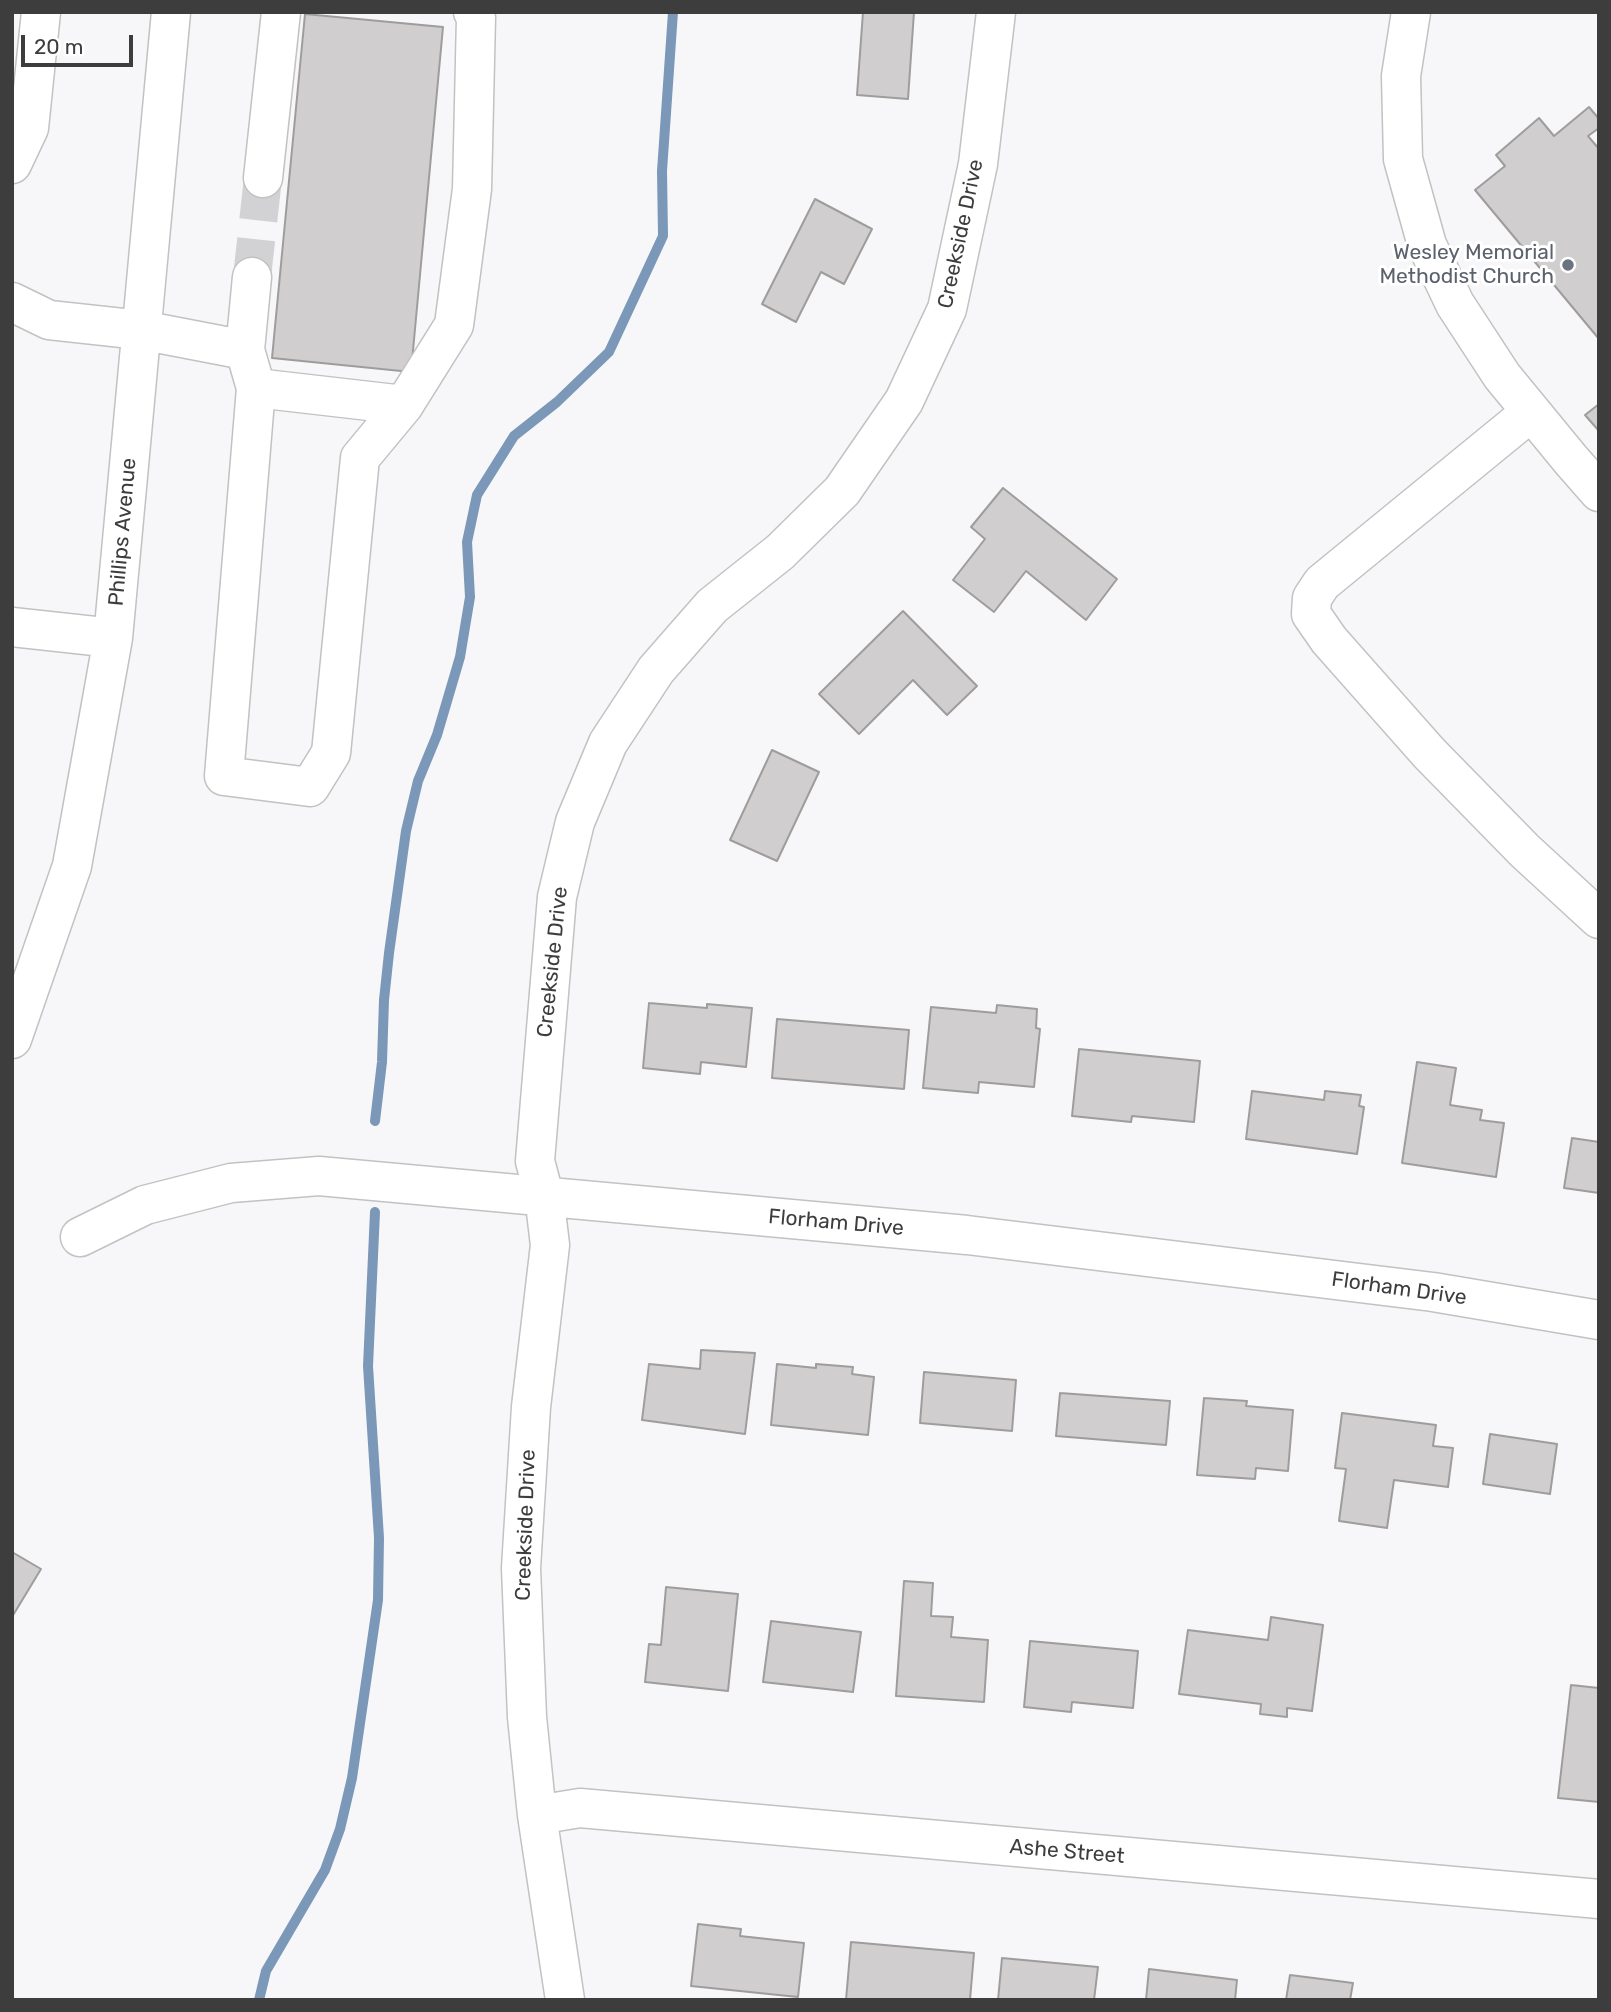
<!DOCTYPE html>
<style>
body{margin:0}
#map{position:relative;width:1611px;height:2012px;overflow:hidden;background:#f7f7f9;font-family:Rubik,sans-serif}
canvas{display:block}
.frame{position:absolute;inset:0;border:14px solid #3d3d3e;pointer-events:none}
.scale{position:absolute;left:21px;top:35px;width:112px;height:32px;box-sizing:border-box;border:4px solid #3d3d3e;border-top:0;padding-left:9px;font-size:21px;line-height:24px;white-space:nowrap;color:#3d3d3e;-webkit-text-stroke:5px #fff;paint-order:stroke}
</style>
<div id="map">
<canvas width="1611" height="2012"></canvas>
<div class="frame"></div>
<div class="scale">20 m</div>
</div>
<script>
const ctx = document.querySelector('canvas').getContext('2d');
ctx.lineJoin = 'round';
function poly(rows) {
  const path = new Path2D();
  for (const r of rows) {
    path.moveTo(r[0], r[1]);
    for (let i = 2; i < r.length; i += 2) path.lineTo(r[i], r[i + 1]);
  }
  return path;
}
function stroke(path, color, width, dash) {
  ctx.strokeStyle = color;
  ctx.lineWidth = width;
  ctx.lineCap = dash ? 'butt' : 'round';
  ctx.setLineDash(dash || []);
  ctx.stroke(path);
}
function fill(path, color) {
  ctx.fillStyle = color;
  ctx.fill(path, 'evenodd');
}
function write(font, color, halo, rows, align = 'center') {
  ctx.font = font + ' Rubik,sans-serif';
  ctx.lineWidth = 6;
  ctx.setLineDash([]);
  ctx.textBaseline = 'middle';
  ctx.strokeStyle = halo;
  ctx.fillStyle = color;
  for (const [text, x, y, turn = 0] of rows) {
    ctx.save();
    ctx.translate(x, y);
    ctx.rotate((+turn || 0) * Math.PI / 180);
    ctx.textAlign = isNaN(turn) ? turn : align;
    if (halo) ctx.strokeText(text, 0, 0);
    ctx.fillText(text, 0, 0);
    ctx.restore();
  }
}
stroke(poly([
 [375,1121,382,1062,384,1000,389,953,406,831,418,781,437,735,460,657,470,597,467,542,477,495,514,436,557,402,609,352,663,236,662,171,673,12],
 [259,2000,266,1971,325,1870,340,1829,352,1778,378,1600,379,1538,368,1366,375,1212]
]), '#7b98b8', 10);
const building = poly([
 [863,12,914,12,908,99,857,95,863,12],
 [305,14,443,27,411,372,272,358,305,14],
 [1589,107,1599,119,1599,128,1588,136,1599,149,1599,339,1475,190,1505,166,1496,155,1539,118,1554,136,1589,107],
 [815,199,872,229,844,284,821,272,796,322,762,304,815,199],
 [1599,404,1599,431,1585,415,1599,404],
 [1003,488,1117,579,1086,620,1026,571,994,612,953,580,985,539,971,527,1003,488],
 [903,611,977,686,947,715,913,680,859,734,819,694,903,611],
 [772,750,819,772,777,861,730,840,772,750],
 [649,1003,707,1008,707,1004,752,1008,746,1067,701,1062,700,1074,643,1068,649,1003],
 [997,1005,1037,1009,1036,1028,1040,1029,1034,1087,979,1082,978,1093,923,1088,931,1007,996,1013,997,1005],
 [777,1019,909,1030,904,1089,772,1078,777,1019],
 [1079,1049,1200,1061,1194,1122,1132,1116,1131,1122,1072,1116,1079,1049],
 [1417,1062,1456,1068,1450,1105,1482,1110,1480,1120,1504,1123,1496,1177,1402,1163,1417,1062],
 [1252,1091,1324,1100,1325,1091,1361,1095,1359,1106,1364,1107,1357,1154,1246,1139,1252,1091],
 [1572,1138,1599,1142,1599,1193,1564,1188,1572,1138],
 [701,1350,755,1353,745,1434,642,1420,649,1364,700,1369,701,1350],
 [777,1364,816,1368,816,1364,853,1367,852,1374,874,1377,868,1435,771,1425,777,1364],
 [924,1372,1016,1380,1012,1431,920,1423,924,1372],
 [1060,1393,1170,1401,1166,1445,1056,1436,1060,1393],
 [1204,1398,1247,1401,1246,1406,1293,1410,1288,1471,1256,1468,1255,1479,1197,1475,1204,1398],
 [1342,1413,1436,1425,1433,1446,1453,1448,1448,1487,1394,1480,1387,1528,1339,1521,1346,1469,1335,1468,1342,1413],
 [1490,1434,1557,1444,1550,1494,1483,1484,1490,1434],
 [12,1552,41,1569,12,1617,12,1552],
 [904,1581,933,1583,931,1616,953,1617,951,1637,988,1640,984,1702,896,1696,904,1581],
 [666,1587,738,1594,728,1691,645,1682,649,1644,661,1645,666,1587],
 [1271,1617,1323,1625,1312,1711,1287,1708,1287,1717,1260,1714,1261,1704,1179,1694,1188,1630,1268,1640,1271,1617],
 [771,1621,861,1632,853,1692,763,1682,771,1621],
 [1030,1641,1138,1651,1133,1708,1072,1702,1071,1712,1024,1707,1030,1641],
 [1571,1685,1599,1688,1599,1802,1558,1798,1571,1685],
 [698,1924,741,1929,740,1936,804,1943,798,1997,691,1986,698,1924],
 [851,1942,974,1953,970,2000,846,2000,851,1942],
 [1002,1958,1098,1967,1094,2000,998,2000,1002,1958],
 [1149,1969,1237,1980,1235,2000,1146,2000,1149,1969],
 [1290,1975,1353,1983,1350,2000,1286,2000,1290,1975]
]);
fill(building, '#d0cece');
stroke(building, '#9f9d9c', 2);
stroke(poly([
 [252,277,263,178]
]), '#d2d2d4', 38, [38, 19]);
const minor = poly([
 [1411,12,1401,76,1403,159,1427,245,1455,304,1502,376,1571,460,1599,492],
 [12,164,29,128,41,12],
 [263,178,281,12],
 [12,302,49,320,141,330,245,350,256,388],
 [245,350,252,277],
 [404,405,256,388,224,776,310,787,331,753,360,458,404,405,454,325,472,189,476,17,473,12],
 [1531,412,1322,583,1312,598,1311,614,1329,640,1429,753,1525,851,1599,919],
 [12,627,113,638],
 [12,1039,72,866,113,638,171,12],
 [80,1237,145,1205,231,1183,319,1176,967,1235,1433,1292,1599,1320],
 [537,1815,580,1808,1599,1899],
 [565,2000,537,1815,527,1717,521,1568,531,1407,550,1245,544,1195,535,1161,557,897,575,822,608,743,656,670,712,606,780,552,842,491,904,401,947,309,978,164,996,12]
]);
stroke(minor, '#c2c2c3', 41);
stroke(minor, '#fff', 38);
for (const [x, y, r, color] of [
 [1568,265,7,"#6b7280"]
]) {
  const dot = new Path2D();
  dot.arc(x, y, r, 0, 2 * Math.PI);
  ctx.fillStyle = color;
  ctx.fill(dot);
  stroke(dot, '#fff', 2.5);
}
write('21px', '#3d3d3e', '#fff', [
 ["Creekside Drive",961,234,-78],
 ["Phillips Avenue",123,532,-85],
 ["Creekside Drive",553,962,-84],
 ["Florham Drive",836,1223,5],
 ["Florham Drive",1399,1289,8],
 ["Creekside Drive",526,1525,-88],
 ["Ashe Street",1067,1852,5]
]);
write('21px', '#5b616d', '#fff', [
 ["Wesley Memorial",1554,253],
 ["Methodist Church",1554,277]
], 'right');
</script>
